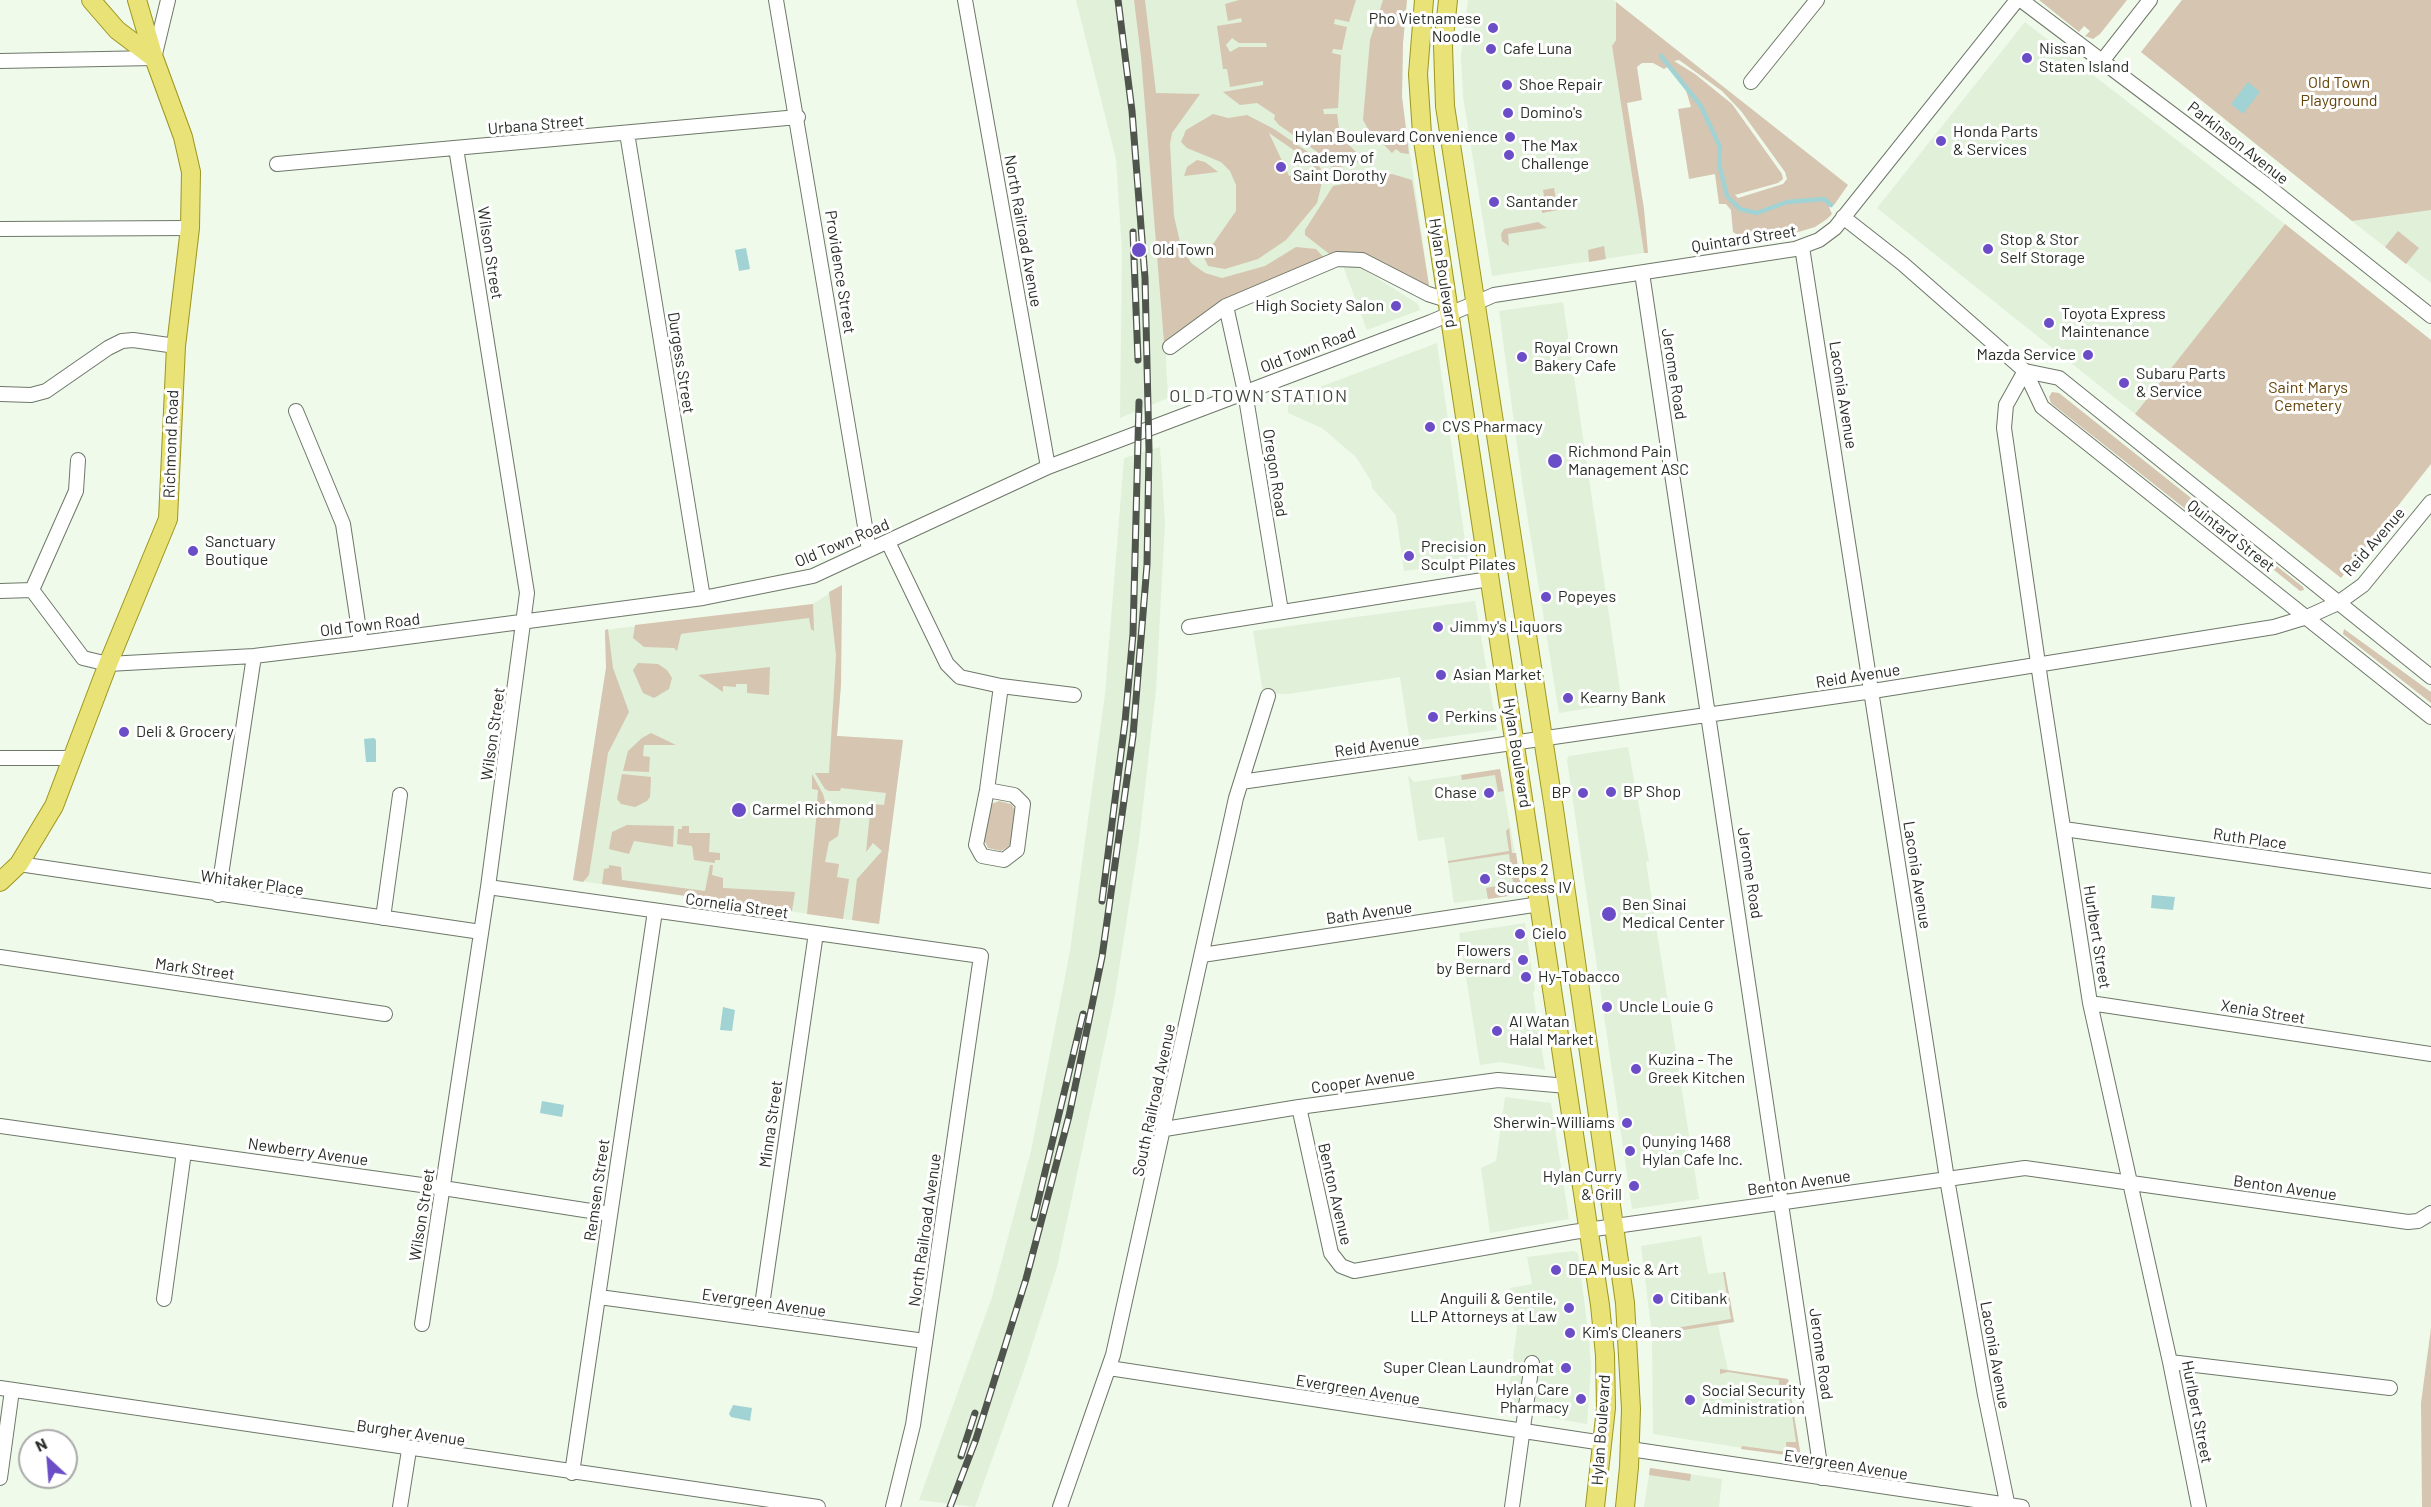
<!DOCTYPE html>
<style>
body{margin:0}
#map{position:relative;width:2431px;height:1507px;overflow:hidden;background:#effaea;font-family:Barlow,sans-serif}
canvas{display:block}
.north{position:absolute;left:18px;top:1429px;width:60px;height:60px;box-sizing:border-box;background:#fff;border:2px solid #a9aba9;border-radius:50%;rotate:334deg;font-size:16px;font-weight:700;line-height:24px;text-align:center;color:#292d27}
.north::after{content:'';display:block;margin:auto;width:21px;height:27px;background:#6a4dc7;clip-path:polygon(50% 0,100% 100%,50% 72%,0 100%)}
</style>
<div id="map">
<canvas width="2431" height="1507"></canvas>
<div class="north">N</div>
</div>
<script>
const ctx = document.querySelector('canvas').getContext('2d');
ctx.lineJoin = 'round';
function fill(path, color) {
  ctx.fillStyle = color;
  ctx.fill(path, 'evenodd');
}
function poly(rows) {
  const path = new Path2D();
  for (const r of rows) {
    path.moveTo(r[0], r[1]);
    for (let i = 2; i < r.length; i += 2) path.lineTo(r[i], r[i + 1]);
  }
  return path;
}
function stroke(path, color, width, dash) {
  ctx.strokeStyle = color;
  ctx.lineWidth = width;
  ctx.lineCap = dash ? 'butt' : 'round';
  ctx.setLineDash(dash || []);
  ctx.stroke(path);
}
function write(font, color, halo, rows, align = 'center') {
  ctx.font = font + ' Barlow,sans-serif';
  ctx.lineWidth = 6;
  ctx.setLineDash([]);
  ctx.textBaseline = 'middle';
  ctx.strokeStyle = halo;
  ctx.fillStyle = color;
  for (const [text, x, y, turn = 0] of rows) {
    ctx.save();
    ctx.translate(x, y);
    ctx.rotate((+turn || 0) * Math.PI / 180);
    ctx.textAlign = isNaN(turn) ? turn : align;
    if (halo) ctx.strokeText(text, 0, 0);
    ctx.fillText(text, 0, 0);
    ctx.restore();
  }
}
fill(poly([
 [1076,0,1407,0,1403,43,1402,97,1429,285,1362,255,1229,300,1203,314,1165,342,1168,398,1120,418,1122,252,1116,159],
 [1468,0,1613,0,1616,2,1616,40,1612,46,1644,253,1492,276,1463,97,1461,56],
 [2025,22,2285,224,2135,414,1877,208],
 [2431,210,2431,283,2352,221],
 [1343,266,1361,268,1418,304,1420,310,1367,330],
 [1563,302,1622,703,1559,713,1523,489,1499,311],
 [1437,343,1468,562,1404,571,1396,515,1372,488,1371,481,1356,457,1322,428,1288,413,1288,399],
 [1160,447,1165,522,1156,690,1139,841,1114,1001,1057,1267,1025,1367,975,1507,919,1500,992,1297,1031,1151,1070,951,1105,694,1124,458],
 [842,585,841,684,837,736,903,740,879,924,573,880,606,668,605,630,813,604],
 [1475,601,1497,730,1410,742,1400,677,1288,694,1263,693,1253,631],
 [1628,747,1649,861,1646,862,1699,1199,1632,1209,1567,760,1569,756],
 [1500,769,1522,894,1454,903,1444,837,1418,841,1408,775,1414,782],
 [1525,923,1535,990,1533,993,1545,1070,1501,1062,1480,1065,1459,933],
 [1505,1097,1551,1103,1569,1219,1490,1233,1481,1168,1496,1161],
 [1701,1236,1708,1274,1725,1272,1734,1322,1718,1325,1728,1370,1788,1379,1801,1457,1653,1434,1652,1335,1641,1246],
 [1573,1251,1578,1253,1589,1339,1591,1367,1587,1424,1506,1410,1517,1328,1510,1288,1532,1284,1527,1257],
 [1650,1468,1722,1479,1719,1507,1644,1507]
]), '#e0f0d9');
fill(poly([
 [1134,0,1145,0,1156,93,1200,94,1172,133,1170,144,1174,216,1180,242,1191,263,1205,273,1222,278,1265,266,1296,247,1316,249,1325,259,1229,300,1203,314,1164,342,1141,57],
 [1239,0,1356,0,1349,22,1335,19,1334,24,1347,27,1342,50,1333,49,1332,53,1341,55,1338,108,1323,109,1324,114,1337,114,1340,136,1362,158,1361,162,1332,169,1330,161,1279,125,1274,119,1275,115,1257,103,1240,105,1223,92,1263,85,1263,81,1230,87,1227,69,1223,69,1217,26,1242,22,1241,18,1228,21,1225,4],
 [1232,38,1239,43,1266,43,1267,47,1239,47,1230,52,1226,45],
 [1383,0,1407,0,1403,43,1402,97,1409,154,1401,153,1396,149,1392,153,1368,129,1363,120,1370,40],
 [2039,0,2127,0,2100,34,2093,39,2085,36,2090,31,2084,26,2079,32],
 [2182,0,2431,0,2431,210,2352,221,2141,52],
 [1616,2,1848,185,1834,205,1829,207,1832,214,1827,219,1815,227,1775,239,1749,242,1733,232,1731,210,1726,204,1719,204,1715,174,1689,179,1678,109,1691,107,1685,87,1669,66,1664,69,1653,63,1642,63,1637,67,1642,100,1627,103,1644,209,1648,253,1644,253,1612,46,1616,40],
 [1679,60,1722,91,1741,111,1785,172,1787,179,1783,184,1738,198,1735,195,1778,183,1783,179,1782,174,1732,104,1695,74,1674,61],
 [1213,114,1228,118,1247,115,1274,129,1308,152,1321,169,1323,178,1317,203,1286,240,1258,259,1225,269,1208,266,1204,257,1236,211,1236,185,1230,171,1221,162,1187,148,1181,142,1186,130],
 [1269,133,1311,162,1317,173,1289,176],
 [1197,160,1205,162,1218,172,1184,176,1187,167],
 [1392,174,1412,180,1429,285,1424,288,1332,256,1305,235,1305,230,1333,186],
 [1554,188,1558,210,1542,213,1541,203,1545,202,1543,190],
 [1538,222,1547,228,1508,234,1509,246,1502,241,1501,234,1504,229],
 [2285,224,2431,340,2431,464,2341,578,2135,414],
 [2398,231,2419,248,2406,264,2385,247],
 [1604,246,1606,259,1589,262,1588,250],
 [2052,392,2059,393,2303,587,2304,590,2300,591,2243,545,2188,511,2051,403,2049,397],
 [842,585,841,684,837,736,903,740,879,924,852,920,857,879,882,851,873,843,866,852,871,804,884,805,886,793,841,788,840,791,829,791,825,789,815,773,829,773,836,655,829,592],
 [813,604,814,631,811,629,809,618,687,633,681,634,677,651,674,648,644,647,633,638,635,625],
 [608,629,613,668,629,712,608,753,589,875,583,882,573,880,606,668,605,630],
 [2344,629,2431,692,2431,703,2343,634],
 [638,663,658,664,667,670,672,678,669,689,654,698,643,693,633,670],
 [770,667,769,695,747,693,747,684,736,684,736,687,723,686,723,692,698,675],
 [651,733,676,745,644,745,643,756,650,757,649,772,623,771,628,751,642,738],
 [1500,769,1504,791,1498,792,1495,775,1462,780,1461,775],
 [622,774,651,777,650,797,647,801,635,807,621,804,617,799],
 [812,774,823,794,827,809,841,815,838,836,829,842,825,862,839,864,837,877,849,879,843,919,807,914,817,810,804,809,804,801,817,802,818,790,812,789],
 [999,801,1011,804,1016,811,1011,845,1001,851,988,848,984,840,988,809,991,804],
 [627,825,674,826,673,847,634,841,629,854,609,849,612,832],
 [682,826,689,826,689,833,710,833,709,852,720,853,720,860,715,860,715,863,694,860,692,846,677,844,678,829,682,829],
 [1509,828,1512,853,1516,853,1522,894,1488,899,1486,888,1513,883,1509,854,1448,863,1448,861,1509,851,1506,831],
 [609,865,621,867,622,880,705,891,710,865,713,865,712,875,723,878,723,888,795,892,792,911,602,884,604,869,609,868],
 [1723,1272,1725,1272,1734,1322,1652,1335,1651,1332,1731,1319],
 [2431,1328,2431,1507,2422,1507,2421,1403],
 [1720,1369,1788,1379,1801,1457,1741,1449,1742,1446,1786,1452,1786,1442,1796,1442,1789,1394,1779,1393,1779,1380,1728,1372,1720,1374],
 [1650,1468,1691,1474,1690,1481,1649,1475]
]), '#d6c5b0');
fill(poly([
 [2248,82,2260,92,2243,114,2231,104],
 [746,248,750,269,739,271,735,250],
 [374,738,376,740,376,762,366,762,364,739],
 [2152,895,2175,897,2173,910,2151,908],
 [723,1007,735,1010,732,1031,720,1030],
 [542,1101,564,1105,562,1117,540,1113],
 [733,1405,752,1408,750,1421,731,1417,729,1414]
]), '#a1d3d4');
stroke(poly([
 [1661,56,1701,106,1720,147,1719,164,1727,196,1740,209,1757,213,1787,202,1824,199,1831,205]
]), '#a1d3d4', 4.5);
const minor = poly([
 [776,0,869,550],
 [965,0,1048,467],
 [2021,0,2265,184,2431,316],
 [2103,60,2150,0],
 [0,61,154,58,168,0],
 [1751,82,1817,0],
 [627,133,703,598],
 [277,164,798,117],
 [1843,217,1903,264,2025,371,2042,407,2431,717],
 [0,229,190,228],
 [1802,247,1947,1179,1985,1395,2008,1507],
 [1642,273,1822,1478],
 [1226,306,1245,392,1281,611],
 [1170,347,1226,306,1337,259,1362,260,1428,294,1447,300],
 [2025,371,2006,405,2004,428,2041,684,2090,1003,2170,1362,2199,1507],
 [2025,371,2059,378,2431,677],
 [0,394,31,395,46,391,108,348,122,341,133,340,176,346],
 [296,411,343,524,361,643],
 [888,542,947,664,960,677,1001,686,1074,695],
 [32,590,83,658,108,664,254,656,361,643,703,598,813,576,1048,467,1431,322,1494,295,1795,249,1819,240,1835,228,2017,0],
 [32,590,76,491,78,460],
 [0,591,32,590],
 [1189,627,1489,579],
 [0,758,74,758],
 [1241,782,1873,691,2274,627,2307,617,2338,603,2363,585,2431,502],
 [987,790,1014,795,1023,804,1017,850,1004,860,982,856,976,845,987,790,1001,686],
 [2064,829,2431,881],
 [19,864,481,932],
 [488,887,981,956,913,1425,893,1507],
 [218,895,254,656],
 [383,918,400,795],
 [1202,955,1540,904],
 [0,957,385,1014],
 [2090,1003,2431,1054],
 [1299,1107,1331,1253,1341,1266,1354,1271,1573,1232,2025,1168,2408,1222,2418,1221,2431,1213],
 [0,1126,443,1188,610,1214],
 [1165,1129,1299,1107,1498,1080,1567,1086],
 [599,1297,925,1341],
 [164,1299,184,1152],
 [760,1319,816,933],
 [422,1324,488,887,527,593,456,148],
 [2170,1362,2390,1388],
 [1109,1368,1603,1443],
 [0,1388,818,1507],
 [1630,1449,2022,1507],
 [572,1473,655,911],
 [0,1478,12,1390],
 [400,1507,409,1450],
 [1060,1507,1113,1355,1236,798,1268,696],
 [1512,1507,1532,1363]
]);
const major = poly([
 [91,0,117,30,154,58],
 [1424,0,1418,74,1422,134,1600,1305,1605,1355,1606,1408,1595,1507],
 [1448,0,1443,46,1445,106,1554,809,1625,1303,1631,1409,1629,1467,1625,1507],
 [0,882,19,864,54,806,108,664,168,519,176,346,190,228,191,172,183,137,154,58,137,0]
]);
stroke(minor, '#6e7769', 16);
stroke(major, '#9d961f', 20);
stroke(minor, '#fff', 14);
stroke(major, '#e9e276', 18);
const rail = poly([
 [1133,232,1138,360],
 [1102,901,1125,722,1133,634,1139,402],
 [1034,1218,1083,1014],
 [961,1456,975,1413],
 [950,1507,976,1439,1026,1279,1069,1116,1102,957,1133,736,1147,565,1149,450,1145,278,1132,111,1118,0]
]);
stroke(rail, '#4f554d', 7);
stroke(rail, '#fff', 4.5, [14]);
for (const [x, y, r, color] of [
 [1493,28,6,"#6a4dc7"],
 [1491,49,6,"#6a4dc7"],
 [2027,58,6,"#6a4dc7"],
 [1507,85,6,"#6a4dc7"],
 [1508,113,6,"#6a4dc7"],
 [1510,137,6,"#6a4dc7"],
 [1941,141,6,"#6a4dc7"],
 [1509,155,6,"#6a4dc7"],
 [1281,167,6,"#6a4dc7"],
 [1494,202,6,"#6a4dc7"],
 [1988,249,6,"#6a4dc7"],
 [1139,250,8,"#6a4dc7"],
 [1396,306,6,"#6a4dc7"],
 [2049,323,6,"#6a4dc7"],
 [2088,355,6,"#6a4dc7"],
 [1522,357,6,"#6a4dc7"],
 [2124,383,6,"#6a4dc7"],
 [1430,427,6,"#6a4dc7"],
 [1555,461,8,"#6a4dc7"],
 [193,551,6,"#6a4dc7"],
 [1409,556,6,"#6a4dc7"],
 [1546,597,6,"#6a4dc7"],
 [1438,627,6,"#6a4dc7"],
 [1441,675,6,"#6a4dc7"],
 [1568,698,6,"#6a4dc7"],
 [1433,717,6,"#6a4dc7"],
 [124,732,6,"#6a4dc7"],
 [1611,792,6,"#6a4dc7"],
 [1489,793,6,"#6a4dc7"],
 [1583,793,6,"#6a4dc7"],
 [739,810,8,"#6a4dc7"],
 [1485,879,6,"#6a4dc7"],
 [1609,914,8,"#6a4dc7"],
 [1520,934,6,"#6a4dc7"],
 [1523,960,6,"#6a4dc7"],
 [1526,977,6,"#6a4dc7"],
 [1607,1007,6,"#6a4dc7"],
 [1497,1031,6,"#6a4dc7"],
 [1636,1069,6,"#6a4dc7"],
 [1627,1123,6,"#6a4dc7"],
 [1630,1151,6,"#6a4dc7"],
 [1634,1186,6,"#6a4dc7"],
 [1556,1270,6,"#6a4dc7"],
 [1658,1299,6,"#6a4dc7"],
 [1569,1308,6,"#6a4dc7"],
 [1570,1333,6,"#6a4dc7"],
 [1566,1368,6,"#6a4dc7"],
 [1581,1399,6,"#6a4dc7"],
 [1690,1400,6,"#6a4dc7"]
]) {
  const dot = new Path2D();
  dot.arc(x, y, r, 0, 2 * Math.PI);
  ctx.fillStyle = color;
  ctx.fill(dot);
  stroke(dot, '#fff', 2);
}
write('16px', '#292d27', '#fff', [
 ["Pho Vietnamese",1481,19,"right"],
 ["Noodle",1481,37,"right"],
 ["Cafe Luna",1503,49],
 ["Nissan",2039,49],
 ["Staten Island",2039,67],
 ["Shoe Repair",1519,85],
 ["Domino's",1520,113],
 ["Honda Parts",1953,132],
 ["& Services",1953,150],
 ["Hylan Boulevard Convenience",1498,137,"right"],
 ["The Max",1521,146],
 ["Challenge",1521,164],
 ["Academy of",1293,158],
 ["Saint Dorothy",1293,176],
 ["Santander",1506,202],
 ["Stop & Stor",2000,240],
 ["Self Storage",2000,258],
 ["Old Town",1152,250],
 ["High Society Salon",1384,306,"right"],
 ["Toyota Express",2061,314],
 ["Maintenance",2061,332],
 ["Royal Crown",1534,348],
 ["Bakery Cafe",1534,366],
 ["Mazda Service",2076,355,"right"],
 ["Subaru Parts",2136,374],
 ["& Service",2136,392],
 ["CVS Pharmacy",1442,427],
 ["Richmond Pain",1568,452],
 ["Management ASC",1568,470],
 ["Sanctuary",205,542],
 ["Boutique",205,560],
 ["Precision",1421,547],
 ["Sculpt Pilates",1421,565],
 ["Popeyes",1558,597],
 ["Jimmy's Liquors",1450,627],
 ["Asian Market",1453,675],
 ["Kearny Bank",1580,698],
 ["Perkins",1445,717],
 ["Deli & Grocery",136,732],
 ["BP Shop",1623,792],
 ["Chase",1477,793,"right"],
 ["BP",1571,793,"right"],
 ["Carmel Richmond",752,810],
 ["Steps 2",1497,870],
 ["Success IV",1497,888],
 ["Ben Sinai",1622,905],
 ["Medical Center",1622,923],
 ["Cielo",1532,934],
 ["Flowers",1511,951,"right"],
 ["by Bernard",1511,969,"right"],
 ["Hy-Tobacco",1538,977],
 ["Uncle Louie G",1619,1007],
 ["Al Watan",1509,1022],
 ["Halal Market",1509,1040],
 ["Kuzina - The",1648,1060],
 ["Greek Kitchen",1648,1078],
 ["Sherwin-Williams",1615,1123,"right"],
 ["Qunying 1468",1642,1142],
 ["Hylan Cafe Inc.",1642,1160],
 ["Hylan Curry",1622,1177,"right"],
 ["& Grill",1622,1195,"right"],
 ["DEA Music & Art",1568,1270],
 ["Anguili & Gentile,",1557,1299,"right"],
 ["LLP Attorneys at Law",1557,1317,"right"],
 ["Citibank",1670,1299],
 ["Kim's Cleaners",1582,1333],
 ["Super Clean Laundromat",1554,1368,"right"],
 ["Hylan Care",1569,1390,"right"],
 ["Pharmacy",1569,1408,"right"],
 ["Social Security",1702,1391],
 ["Administration",1702,1409]
], 'left');
write('16px', '#654309', '#fff', [
 ["Old Town",2339,83],
 ["Playground",2339,101],
 ["Saint Marys",2308,388],
 ["Cemetery",2308,406]
]);
write('16px', '#292d27', '#fff', [
 ["Urbana Street",536,125,-5],
 ["Parkinson Avenue",2238,143,38],
 ["North Railroad Avenue",1023,231,80],
 ["Quintard Street",1744,239,-9],
 ["Wilson Street",490,253,81],
 ["Providence Street",840,272,81],
 ["Hylan Boulevard",1443,273,81],
 ["Old Town Road",1308,350,-21],
 ["Durgess Street",681,363,81],
 ["Jerome Road",1674,374,81],
 ["Laconia Avenue",1843,395,81],
 ["Richmond Road",171,444,-88],
 ["Oregon Road",1275,473,81],
 ["Quintard Street",2231,536,38],
 ["Reid Avenue",2374,542,-49],
 ["Old Town Road",842,543,-23],
 ["Old Town Road",370,625,-7],
 ["Reid Avenue",1858,676,-9],
 ["Wilson Street",493,734,-82],
 ["Reid Avenue",1377,746,-8],
 ["Hylan Boulevard",1517,753,81],
 ["Ruth Place",2250,839,8],
 ["Jerome Road",1750,873,81],
 ["Laconia Avenue",1917,875,81],
 ["Whitaker Place",252,883,8],
 ["Cornelia Street",737,906,8],
 ["Bath Avenue",1369,913,-8],
 ["Hurlbert Street",2097,937,81],
 ["Mark Street",195,969,8],
 ["Xenia Street",2263,1012,9],
 ["Cooper Avenue",1363,1081,-8],
 ["South Railroad Avenue",1154,1100,-78],
 ["Minna Street",771,1124,-82],
 ["Newberry Avenue",308,1152,8],
 ["Benton Avenue",1799,1183,-8],
 ["Benton Avenue",2285,1188,8],
 ["Remsen Street",597,1190,-82],
 ["Benton Avenue",1335,1194,77],
 ["Wilson Street",422,1215,-81],
 ["North Railroad Avenue",925,1230,-82],
 ["Evergreen Avenue",764,1303,8],
 ["Jerome Road",1821,1354,82],
 ["Laconia Avenue",1995,1355,80],
 ["Evergreen Avenue",1358,1390,9],
 ["Hurlbert Street",2197,1412,79],
 ["Hylan Boulevard",1601,1430,-86],
 ["Burgher Avenue",411,1433,8],
 ["Evergreen Avenue",1846,1465,9]
]);
ctx.letterSpacing = '1.5px';
write('18px', '#424b3e', '#fff', [
 ["OLD TOWN STATION",1259,396]
]);
ctx.letterSpacing = '0px';
</script>
